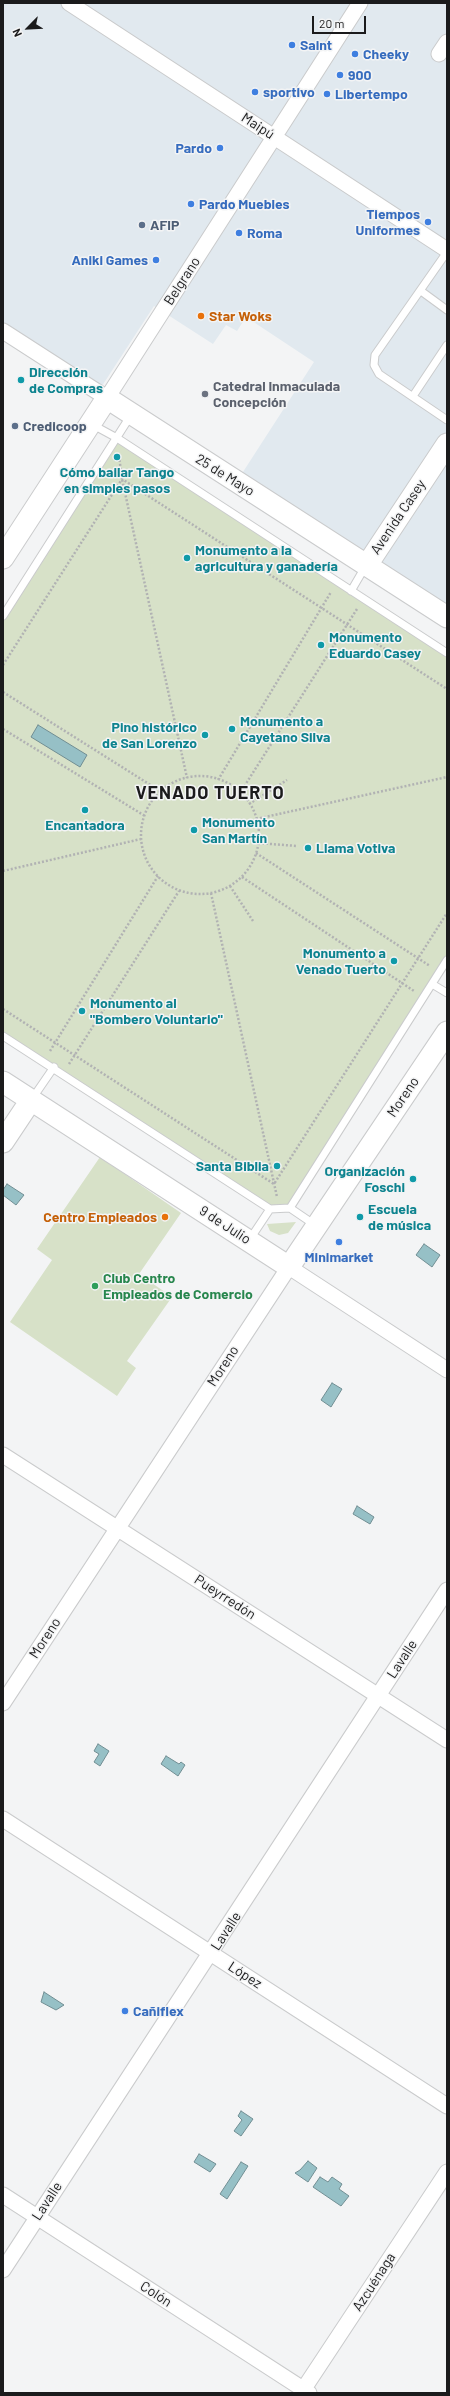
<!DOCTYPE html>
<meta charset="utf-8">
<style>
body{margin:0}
#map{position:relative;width:450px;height:2396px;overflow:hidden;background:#f3f4f5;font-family:Barlow,sans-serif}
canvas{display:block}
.frame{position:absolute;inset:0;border:4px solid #1b1b1c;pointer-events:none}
.north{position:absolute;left:8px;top:8px;width:40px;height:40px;-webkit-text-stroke:3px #f3f4f5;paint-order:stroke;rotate:246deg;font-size:11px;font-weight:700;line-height:16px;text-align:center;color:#1b1b1c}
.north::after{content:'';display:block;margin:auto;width:14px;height:18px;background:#1b1b1c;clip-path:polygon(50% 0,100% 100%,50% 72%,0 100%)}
.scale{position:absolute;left:312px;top:16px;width:54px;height:18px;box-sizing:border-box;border:2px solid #1b1b1c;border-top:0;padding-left:5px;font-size:12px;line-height:14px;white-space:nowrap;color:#1b1b1c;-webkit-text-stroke:3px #f3f4f5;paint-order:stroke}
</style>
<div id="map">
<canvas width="450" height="2396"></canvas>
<div class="frame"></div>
<div class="north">N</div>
<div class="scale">20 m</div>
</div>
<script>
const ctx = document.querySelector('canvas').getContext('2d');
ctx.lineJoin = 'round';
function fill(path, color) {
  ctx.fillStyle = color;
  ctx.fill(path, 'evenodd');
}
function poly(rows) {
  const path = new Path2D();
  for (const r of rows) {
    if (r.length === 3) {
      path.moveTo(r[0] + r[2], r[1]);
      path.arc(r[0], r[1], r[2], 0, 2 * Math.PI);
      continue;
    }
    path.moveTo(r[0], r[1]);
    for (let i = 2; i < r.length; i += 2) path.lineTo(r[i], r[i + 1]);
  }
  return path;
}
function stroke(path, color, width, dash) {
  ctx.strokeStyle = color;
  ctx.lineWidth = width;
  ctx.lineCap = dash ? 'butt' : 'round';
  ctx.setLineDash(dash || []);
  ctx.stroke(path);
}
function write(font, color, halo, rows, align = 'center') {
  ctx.font = font + ' Barlow,sans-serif';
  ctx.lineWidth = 3;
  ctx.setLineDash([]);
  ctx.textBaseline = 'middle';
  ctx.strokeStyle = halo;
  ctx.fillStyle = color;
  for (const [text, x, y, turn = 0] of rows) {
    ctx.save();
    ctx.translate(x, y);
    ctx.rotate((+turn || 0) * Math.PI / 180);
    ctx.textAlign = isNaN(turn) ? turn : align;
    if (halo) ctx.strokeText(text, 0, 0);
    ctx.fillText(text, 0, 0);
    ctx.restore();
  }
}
fill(poly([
 [3,3,447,3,447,610,241,475,314,362,246,317,237,331,226,325,213,344,154,306,100,389,3,325]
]), '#e1e9ef');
fill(poly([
 [117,438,447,653,447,960,290,1208,270,1209,3,1036,3,616],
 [100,1157,181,1213,139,1274,172,1297,127,1361,136,1368,117,1396,10,1322,52,1260,37,1249],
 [296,1222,288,1233,279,1235,270,1231,267,1224]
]), '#d7e1c8');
const water = poly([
 [38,725,87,755,80,767,31,737,38,725],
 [7,1184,24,1195,16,1205,3,1195,3,1190,7,1184],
 [424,1244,440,1255,432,1267,416,1255,424,1244],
 [332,1383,342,1389,331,1407,321,1400,332,1383],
 [357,1506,374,1517,370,1524,353,1514,357,1506],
 [98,1744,109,1751,100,1766,94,1762,99,1754,94,1751,98,1744],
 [166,1756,179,1764,181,1762,185,1765,178,1776,161,1764,166,1756],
 [44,1992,64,2005,56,2010,41,2002,44,1992],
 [241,2111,253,2119,241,2136,234,2131,242,2120,238,2116,241,2111],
 [199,2154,216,2164,210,2172,194,2162,199,2154],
 [308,2161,317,2168,308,2182,295,2173,300,2170,308,2161],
 [241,2162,248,2166,227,2199,220,2194,241,2162],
 [320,2177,328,2182,332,2177,342,2184,339,2189,349,2196,341,2206,313,2187,320,2177]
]);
fill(water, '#96c0c6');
stroke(water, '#718e93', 1);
const service = poly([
 [447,252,375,355,374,365,379,374,447,420],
 [421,291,447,310],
 [413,396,447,345],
 [93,425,117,438,447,653],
 [351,591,365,567],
 [3,616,131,415],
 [432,984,447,993],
 [3,1036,270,1209,290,1208,315,1225],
 [32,1099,54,1067],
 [290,1208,447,960],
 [250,1239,270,1209]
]);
const minor = poly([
 [69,3,447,250],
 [439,54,447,42],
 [3,331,107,398,360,3],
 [3,1455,447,1740],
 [3,1703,289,1267,447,1370],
 [3,1819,447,2106],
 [3,2195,309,2393],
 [3,2270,447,1590],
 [301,2393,447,2172]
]);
const secondary = poly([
 [3,558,107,398,447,617],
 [367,565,447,444],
 [3,1082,289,1267,447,1032],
 [3,1142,31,1100]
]);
stroke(service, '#cacbcc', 9);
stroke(minor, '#cacbcc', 17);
stroke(secondary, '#cacbcc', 23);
stroke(poly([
 [119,456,122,479,187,778],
 [3,665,122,479,447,689],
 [3,692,160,791],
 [3,729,145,816],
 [200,835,59],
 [218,780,331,592],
 [240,793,357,609],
 [249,804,287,780],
 [256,819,447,777],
 [258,843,297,846],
 [256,853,430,966],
 [3,871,141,839],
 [242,877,414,991],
 [230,886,253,921],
 [211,893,277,1197],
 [3,1009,274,1184,447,913],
 [50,1051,158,876],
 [69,1064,179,891]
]), '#b1b2b3', 2.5, [2, 2]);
stroke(service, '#fff', 7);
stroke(minor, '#fff', 15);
stroke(secondary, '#fff', 21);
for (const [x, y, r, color] of [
 [292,45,4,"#3f7fe0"],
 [355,54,4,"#3f7fe0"],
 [340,75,4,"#3f7fe0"],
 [255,92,4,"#3f7fe0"],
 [327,94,4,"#3f7fe0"],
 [220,148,4,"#3f7fe0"],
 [191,204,4,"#3f7fe0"],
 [428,222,4,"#3f7fe0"],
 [142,225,4,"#5c6f8a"],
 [239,233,4,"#3f7fe0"],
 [156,260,4,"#3f7fe0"],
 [201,316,4,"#e8710a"],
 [21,380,4,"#0f9aa8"],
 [205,394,4,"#6b7280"],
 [15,426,4,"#5c6f8a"],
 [117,457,4,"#0f9aa8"],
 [187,558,4,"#0f9aa8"],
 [321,645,4,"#0f9aa8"],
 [232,729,4,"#0f9aa8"],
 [205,735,4,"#0f9aa8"],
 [85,810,4,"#0f9aa8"],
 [194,830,4,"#0f9aa8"],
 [308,848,4,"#0f9aa8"],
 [394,961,4,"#0f9aa8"],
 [82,1011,4,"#0f9aa8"],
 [277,1166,4,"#0f9aa8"],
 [413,1179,4,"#0f9aa8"],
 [165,1217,4,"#e8710a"],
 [360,1217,4,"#0f9aa8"],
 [339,1242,4,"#3f7fe0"],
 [95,1286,4,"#2e9e5b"],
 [125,2011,4,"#3f7fe0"]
]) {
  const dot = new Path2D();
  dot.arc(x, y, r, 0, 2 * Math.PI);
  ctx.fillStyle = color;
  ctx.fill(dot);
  stroke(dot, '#f3f4f5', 1.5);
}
write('bold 14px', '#366cbe', '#f3f4f5', [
 ["Saint",300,45],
 ["Cheeky",363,54],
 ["900",348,75],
 ["sportivo",263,92],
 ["Libertempo",335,94],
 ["Pardo",212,148,"right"],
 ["Pardo Muebles",199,204],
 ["Tiempos",420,214,"right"],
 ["Uniformes",420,230,"right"],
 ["Roma",247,233],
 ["Aniki Games",148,260,"right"],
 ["Minimarket",339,1257,"center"],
 ["Cañiflex",133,2011]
], 'left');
write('14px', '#1b1b1c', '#f3f4f5', [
 ["Maipú",258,126,33],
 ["Belgrano",182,281,-57],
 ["25 de Mayo",225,475,32],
 ["Avenida Casey",398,517,-56],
 ["Moreno",403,1097,-56],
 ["9 de Julio",225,1225,33],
 ["Moreno",223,1366,-57],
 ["Pueyrredón",225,1597,33],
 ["Moreno",45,1638,-57],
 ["Lavalle",402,1659,-57],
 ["Lavalle",226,1931,-57],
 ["López",245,1975,33],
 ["Lavalle",47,2201,-57],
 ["Azcuénaga",374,2282,-57],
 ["Colón",156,2294,33]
]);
write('bold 14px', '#4e5e75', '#f3f4f5', [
 ["AFIP",150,225],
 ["Credicoop",23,426]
], 'left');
write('bold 14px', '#c56008', '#f3f4f5', [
 ["Star Woks",209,316],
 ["Centro Empleados",157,1217,"right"]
], 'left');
write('bold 14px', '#0d838f', '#f3f4f5', [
 ["Dirección",29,372],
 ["de Compras",29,388],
 ["Cómo bailar Tango",117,472,"center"],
 ["en simples pasos",117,488,"center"],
 ["Monumento a la",195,550],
 ["agricultura y ganadería",195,566],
 ["Monumento",329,637],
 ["Eduardo Casey",329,653],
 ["Monumento a",240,721],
 ["Cayetano Silva",240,737],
 ["Pino histórico",197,727,"right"],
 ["de San Lorenzo",197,743,"right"],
 ["Monumento",202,822],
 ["San Martín",202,838],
 ["Encantadora",85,825,"center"],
 ["Llama Votiva",316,848],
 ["Monumento a",386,953,"right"],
 ["Venado Tuerto",386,969,"right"],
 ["Monumento al",90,1003],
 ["\"Bombero Voluntario\"",90,1019],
 ["Santa Biblia",269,1166,"right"],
 ["Organización",405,1171,"right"],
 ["Foschi",405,1187,"right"],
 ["Escuela",368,1209],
 ["de música",368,1225]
], 'left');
write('bold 14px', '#5b616d', '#f3f4f5', [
 ["Catedral Inmaculada",213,386],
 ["Concepción",213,402]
], 'left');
write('bold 14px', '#27864d', '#f3f4f5', [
 ["Club Centro",103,1278],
 ["Empleados de Comercio",103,1294]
], 'left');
ctx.letterSpacing = '1px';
write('bold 18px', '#1b1b1c', '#f3f4f5', [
 ["VENADO TUERTO",210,793]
]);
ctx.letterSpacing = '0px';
</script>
